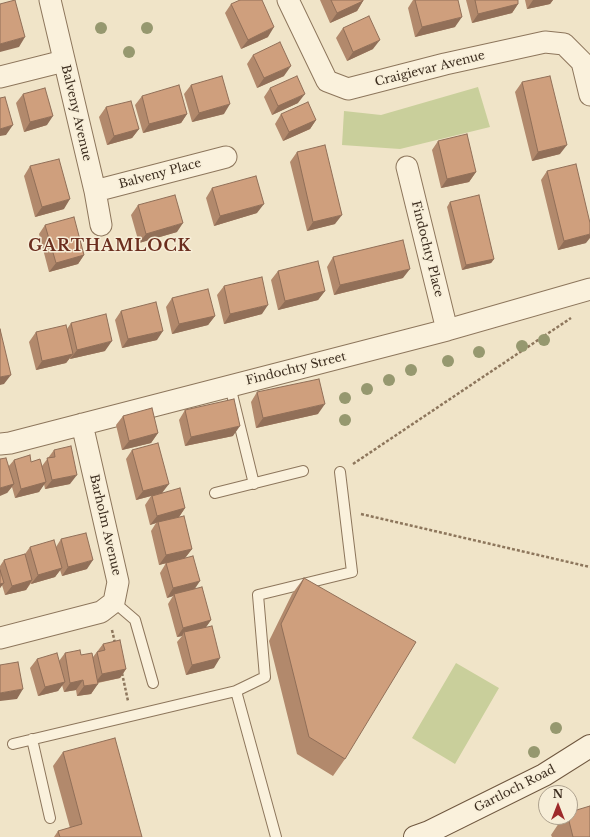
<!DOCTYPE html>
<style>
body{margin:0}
#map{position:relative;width:590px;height:837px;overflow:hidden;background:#f0e4c8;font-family:"Libre Baskerville",serif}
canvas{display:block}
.north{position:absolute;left:538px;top:785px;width:40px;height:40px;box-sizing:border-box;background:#f7eed8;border:1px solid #ada18e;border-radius:50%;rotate:0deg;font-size:11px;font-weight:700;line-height:16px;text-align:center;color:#3d2e20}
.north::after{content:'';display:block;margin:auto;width:14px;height:18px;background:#9e2a2b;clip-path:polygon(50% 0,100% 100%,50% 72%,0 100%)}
</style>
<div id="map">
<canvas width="590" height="837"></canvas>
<div class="north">N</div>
</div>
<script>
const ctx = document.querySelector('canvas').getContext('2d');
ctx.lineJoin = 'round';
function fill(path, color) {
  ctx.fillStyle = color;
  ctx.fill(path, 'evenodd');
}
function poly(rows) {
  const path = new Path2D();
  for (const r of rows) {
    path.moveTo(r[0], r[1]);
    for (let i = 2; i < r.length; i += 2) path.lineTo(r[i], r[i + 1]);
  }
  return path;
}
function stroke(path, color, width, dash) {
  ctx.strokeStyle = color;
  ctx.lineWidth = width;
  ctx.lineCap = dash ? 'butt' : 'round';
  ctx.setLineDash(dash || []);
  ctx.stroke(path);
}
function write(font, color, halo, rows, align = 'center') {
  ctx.font = font + ' "Libre Baskerville",serif';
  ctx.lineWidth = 3;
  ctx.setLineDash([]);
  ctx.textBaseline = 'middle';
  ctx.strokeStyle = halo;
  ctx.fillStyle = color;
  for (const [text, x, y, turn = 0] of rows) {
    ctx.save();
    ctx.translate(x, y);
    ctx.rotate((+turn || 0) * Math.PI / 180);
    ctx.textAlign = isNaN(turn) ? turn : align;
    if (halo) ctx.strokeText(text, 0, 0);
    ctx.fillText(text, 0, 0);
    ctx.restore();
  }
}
fill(poly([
 [478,87,490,127,400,149,342,145,344,111,381,115],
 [456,663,499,688,455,764,412,738]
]), '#c9cf9b');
const lane = poly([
 [230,386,254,484],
 [215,493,303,471],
 [114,602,135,620,153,683],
 [236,691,265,677,258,595,352,572,340,472],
 [32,739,50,818],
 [13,744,236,691,276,837]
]);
const street = poly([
 [50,0,95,191,101,225],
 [288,0,327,81,348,89,445,64,545,42,564,44,582,62,590,95],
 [0,77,64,61],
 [407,167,447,330],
 [95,191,226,157],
 [0,444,10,443,447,330,590,289],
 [0,638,101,612,114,602,118,582,82,424]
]);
const secondary = poly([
 [415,837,429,832,544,775,590,746]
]);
stroke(lane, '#8d765c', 12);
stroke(street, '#8d765c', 23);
stroke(secondary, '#6f573f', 24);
stroke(poly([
 [353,464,571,318],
 [361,514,590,567],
 [112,630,115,643],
 [122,673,128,701]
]), '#8d765c', 2.5, [3, 2]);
stroke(lane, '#faf1dc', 10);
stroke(street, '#faf1dc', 21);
stroke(secondary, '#faf1dc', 22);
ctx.fillStyle = '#96986f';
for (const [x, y] of [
 [101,28],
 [147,28],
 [129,52],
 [544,340],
 [522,346],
 [479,352],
 [448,361],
 [411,370],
 [389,380],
 [367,389],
 [345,398],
 [345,420],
 [556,728],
 [534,752]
]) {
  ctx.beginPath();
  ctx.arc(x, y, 6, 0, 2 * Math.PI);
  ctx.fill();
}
fill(poly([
 [320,0,363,0,363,1,357,11,330,23],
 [413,0,458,0,455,27,415,37,408,8],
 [466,0,518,0,518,4,512,13,472,23],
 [525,0,553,0,550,4,527,9],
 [231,4,268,37,241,49,225,13],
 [343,28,373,49,347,61,336,38],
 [253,55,284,76,257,88,247,64],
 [522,82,560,154,532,161,515,92],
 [191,85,224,114,192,122,184,94],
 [270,88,298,103,272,115,264,97],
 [23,94,47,125,24,132,16,103],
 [142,96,187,114,181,123,143,133,135,105],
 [106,107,139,129,132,138,107,145,99,117],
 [281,114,316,120,310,129,283,141,275,124],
 [438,141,476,172,469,182,441,188,432,150],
 [297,152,335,224,307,231,290,162],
 [30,166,64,209,35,217,24,176],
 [547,171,586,243,558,250,541,180],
 [212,188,257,213,214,226,206,198],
 [450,202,494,259,491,263,462,270,447,207],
 [138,205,177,232,139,243,131,215],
 [45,225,84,255,78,264,49,272,39,234],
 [333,257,403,278,334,295,327,267],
 [278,271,325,291,318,300,278,310,271,280],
 [224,286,262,314,224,324,217,295],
 [172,298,215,316,208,325,172,334,166,307],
 [121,311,157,340,122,348,115,320],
 [71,323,105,351,70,359,70,358,66,363,36,370,29,342,36,332,67,329],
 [257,392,318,414,256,428,251,402],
 [185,410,233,436,185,446,179,420],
 [123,416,158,433,151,443,122,450,116,425],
 [54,450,70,484,45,489,44,484,39,492,15,498,12,487,7,493,8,467,14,460,31,462,42,466],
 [132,450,163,493,185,508,179,517,192,549,185,558,194,589,211,620,206,627,214,668,186,675,177,642,182,636,177,637,168,604,173,596,167,598,160,573,166,563,178,560,159,565,151,531,156,523,150,525,145,505,151,496,136,500,126,459],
 [61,539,87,569,62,576,60,570,55,577,31,584,31,583,26,590,5,595,2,585,0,588,0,566,4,560,25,554,30,547,56,547],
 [304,578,345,759,333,776,297,754,269,641,292,594],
 [103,644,126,669,120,678,98,683,91,694,77,696,76,690,64,692,62,685,58,691,38,696,30,668,37,659,59,661,65,653,93,657],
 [63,752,142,837,54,837,58,831,70,828,53,766],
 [563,817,570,817,590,837,552,837,551,835]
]), '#b2896c');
fill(poly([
 [533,0,553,0,550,4,527,9],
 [363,1,357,11,330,23,337,13],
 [518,4,512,13,472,23,478,14],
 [462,17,455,27,415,37,422,27],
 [274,27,268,37,241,49,248,40],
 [25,37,19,47,0,52,0,44],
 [380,40,373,49,347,61,353,52],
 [291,66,284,76,257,88,264,78],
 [305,94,298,103,272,115,278,106],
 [230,104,224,114,192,122,199,113],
 [187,114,181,123,143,133,149,124],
 [53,116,47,125,24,132,30,122],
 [316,120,310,129,283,141,289,132],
 [13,125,6,135,0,136,0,129],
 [139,129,132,138,107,145,114,136],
 [567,145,560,154,532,161,538,152],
 [476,172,469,182,441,188,447,179],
 [70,199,64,209,35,217,42,207],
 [264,204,257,213,214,226,220,216],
 [342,215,335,224,307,231,313,222],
 [183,223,177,232,139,243,146,234],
 [590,234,590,238,586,243,558,250,564,241],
 [84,255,78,264,49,272,56,263],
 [494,259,491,263,462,270,466,265],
 [410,269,403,278,334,295,340,285],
 [325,291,318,300,278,310,285,301],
 [268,305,262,314,224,324,230,314],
 [215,316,208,325,172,334,179,324],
 [163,331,157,340,122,348,128,339],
 [112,341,105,351,70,359,77,350],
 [73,354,66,363,36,370,42,361],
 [11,375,4,384,0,385,0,377],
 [325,404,318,414,256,428,263,418],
 [240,426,233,436,185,446,191,437],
 [158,433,151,443,122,450,129,441],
 [77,475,70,484,45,489,52,480],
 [46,482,39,492,15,498,21,489],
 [14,484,7,493,0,496,0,488],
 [169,484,162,493,136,500,143,491],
 [185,508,179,517,158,522,156,523,150,525,157,516],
 [192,549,185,558,159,565,166,555],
 [93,560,87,569,62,576,68,567],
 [62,568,55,577,31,584,38,575],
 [32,580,26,590,5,595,12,586],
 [200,581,194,590,174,594,173,596,167,598,173,588],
 [4,583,0,588,0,584],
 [211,620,204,630,184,632,182,636,177,637,183,628],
 [220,658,214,668,186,675,192,665],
 [126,669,120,678,95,683,102,674],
 [83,680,76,690,64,692,70,683],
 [65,682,58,691,38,696,45,687],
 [98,684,91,694,77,696,84,686],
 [23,689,17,699,0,701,0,693]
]), '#916f58');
const building = poly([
 [15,0,25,37,0,44,0,4,15,0],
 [240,0,262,0,274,27,248,40,231,4,240,0],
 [331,0,363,0,363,1,337,13,331,0],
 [415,0,458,0,462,17,422,27,415,0],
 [475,0,518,0,518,4,478,14,475,0],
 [369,16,380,40,353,52,343,28,369,16],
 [280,42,291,66,264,78,253,55,280,42],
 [222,76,230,104,199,113,191,85,222,76],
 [297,76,305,94,278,106,270,88,297,76],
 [550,76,567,145,538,152,522,82,550,76],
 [179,85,187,114,149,124,142,96,179,85],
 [45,88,53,116,30,122,23,94,45,88],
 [5,97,13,125,0,129,0,98,5,97],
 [131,101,139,129,114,136,106,107,131,101],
 [308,102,316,120,289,132,281,114,308,102],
 [467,134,476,172,447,179,438,141,467,134],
 [325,145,342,215,313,222,297,152,325,145],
 [59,159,70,199,42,207,30,166,59,159],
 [576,164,590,223,590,234,564,241,547,171,576,164],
 [256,176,264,204,220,216,212,188,256,176],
 [175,195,183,223,146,234,138,205,175,195],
 [479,195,494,259,466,265,450,202,479,195],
 [74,217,84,255,56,263,45,225,74,217],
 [403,240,410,269,340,285,333,257,403,240],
 [318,261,325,291,285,301,278,271,318,261],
 [262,277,268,305,230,314,224,286,262,277],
 [208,289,215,316,179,324,172,298,208,289],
 [156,302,163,331,128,339,121,311,156,302],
 [106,314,112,341,77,350,71,323,106,314],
 [66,325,73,354,42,361,36,332,66,325],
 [0,329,11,375,0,377,0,329],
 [319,379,325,404,263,418,257,392,319,379],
 [234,399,240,426,191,437,185,410,234,399],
 [152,408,158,433,129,441,123,416,152,408],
 [158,443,169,484,143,491,132,450,158,443],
 [71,446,77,475,52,480,47,458,55,457,54,450,71,446],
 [30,455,31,462,40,459,46,482,21,489,14,460,30,455],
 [6,458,14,484,0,488,0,459,6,458],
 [180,488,185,508,157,516,152,496,180,488],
 [184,516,192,549,166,555,158,522,184,516],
 [86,533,93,560,68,567,61,539,86,533],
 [54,540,62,568,38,575,30,547,54,540],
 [25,554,32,580,12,586,4,560,25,554],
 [193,556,200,581,173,588,166,563,193,556],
 [0,570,4,583,0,584,0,570],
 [304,578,416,642,345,759,309,737,281,624,304,578],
 [202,587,211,620,183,628,174,594,202,587],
 [212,626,220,658,192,665,184,632,212,626],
 [120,640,126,669,102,674,97,652,105,650,103,644,120,640],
 [80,650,81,655,92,653,98,684,84,686,83,680,70,683,65,653,80,650],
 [57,653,65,682,45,687,37,659,57,653],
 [18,662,23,689,0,693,0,665,18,662],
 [115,738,142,837,60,837,58,831,82,824,63,752,115,738],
 [590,806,590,837,573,837,568,817,570,817,570,812,590,806]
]);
fill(building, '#cf9f7d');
stroke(building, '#916f58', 1);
write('12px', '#3d2e20', '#f7eed8', [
 ["Craigievar Avenue",430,69,-14],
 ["Balveny Avenue",76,113,77],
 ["Balveny Place",160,174,-15],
 ["Findochty Place",427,249,76],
 ["Findochty Street",296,369,-14],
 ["Barholm Avenue",105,525,77],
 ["Gartloch Road",515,789,-27]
]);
ctx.letterSpacing = '1px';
write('bold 16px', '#6b2e1e', '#f7eed8', [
 ["GARTHAMLOCK",110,246]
]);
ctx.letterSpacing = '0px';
</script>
